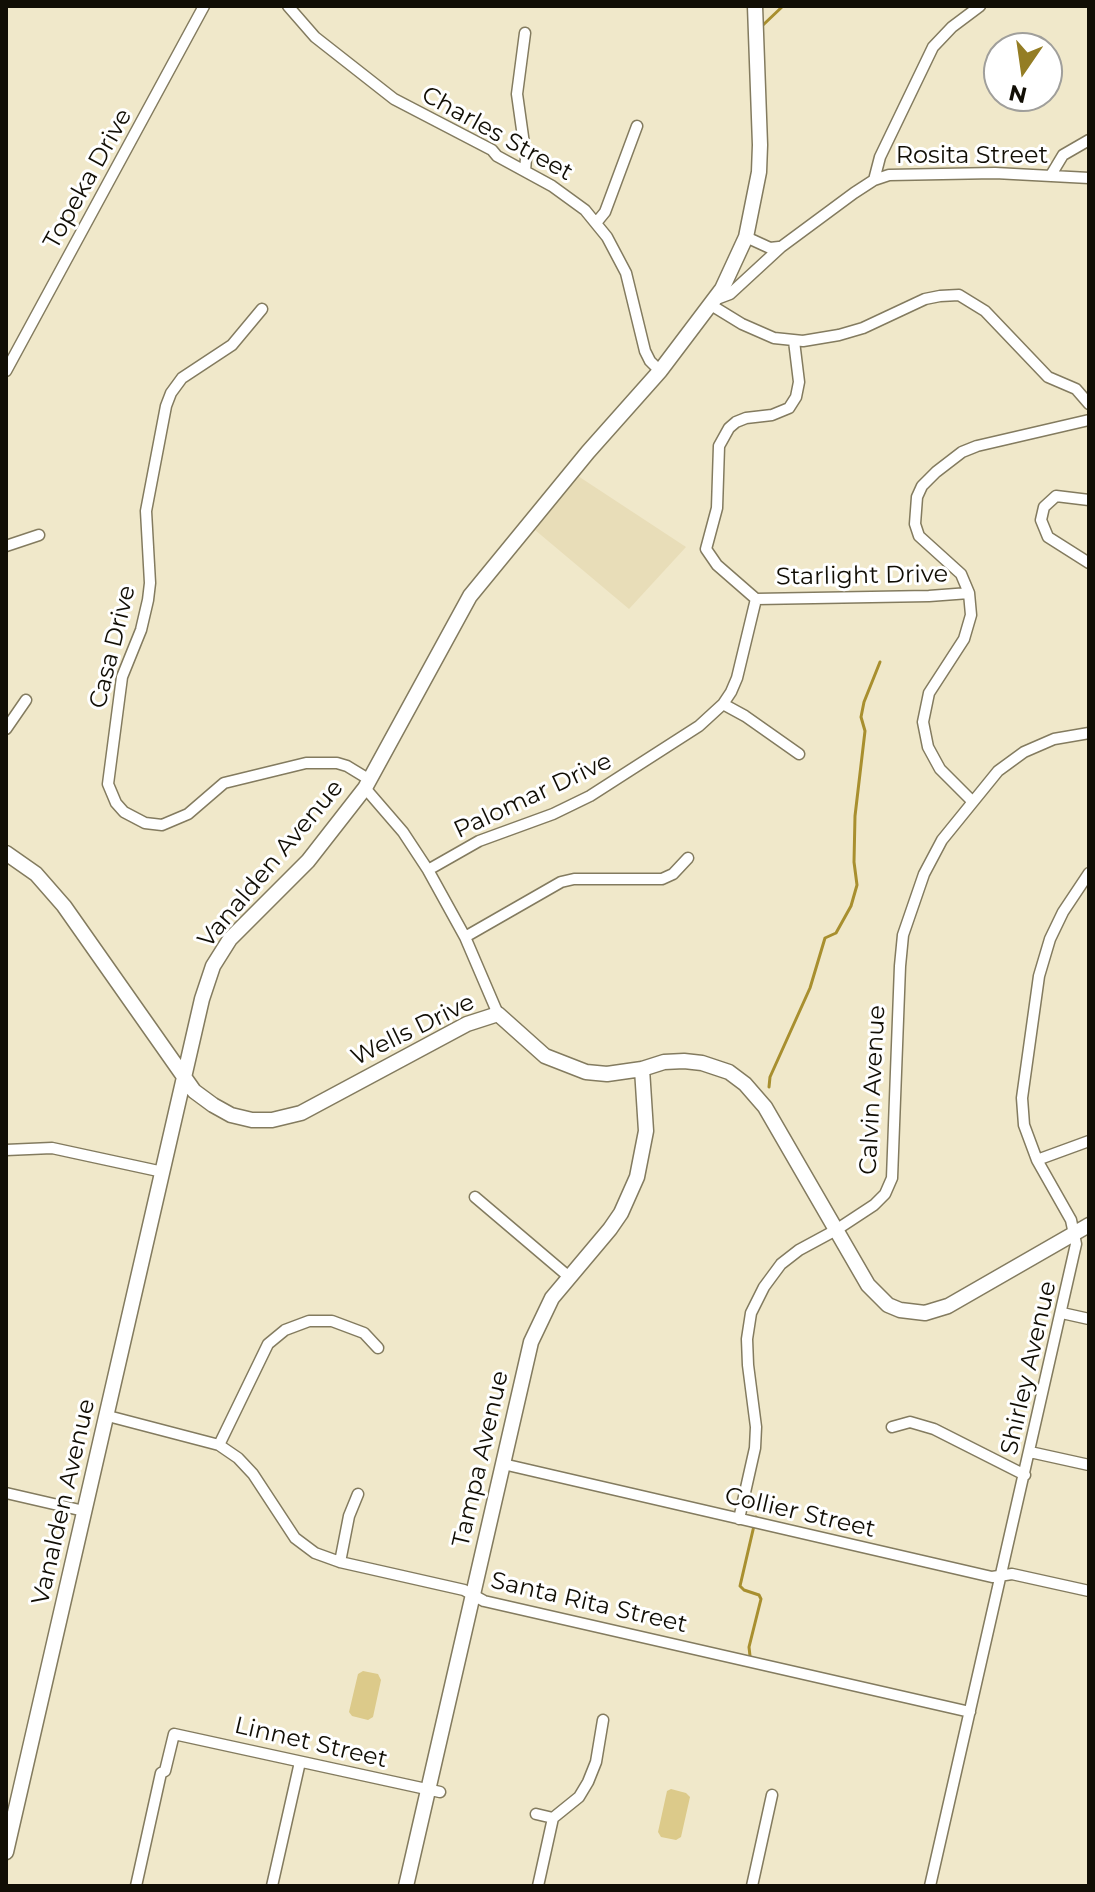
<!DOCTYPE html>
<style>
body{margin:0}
#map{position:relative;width:1095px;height:1892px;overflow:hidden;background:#f0e8ca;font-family:Montserrat,sans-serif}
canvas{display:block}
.frame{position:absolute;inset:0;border:8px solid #110e05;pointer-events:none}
.north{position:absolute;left:983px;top:32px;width:80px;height:80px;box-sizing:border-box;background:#fff;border:2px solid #a09f9b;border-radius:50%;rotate:193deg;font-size:22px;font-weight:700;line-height:32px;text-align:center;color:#110e05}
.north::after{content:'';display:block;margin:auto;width:28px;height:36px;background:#947d24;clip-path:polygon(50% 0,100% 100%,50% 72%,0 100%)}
</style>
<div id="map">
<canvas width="1095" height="1892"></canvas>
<div class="frame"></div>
<div class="north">N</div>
</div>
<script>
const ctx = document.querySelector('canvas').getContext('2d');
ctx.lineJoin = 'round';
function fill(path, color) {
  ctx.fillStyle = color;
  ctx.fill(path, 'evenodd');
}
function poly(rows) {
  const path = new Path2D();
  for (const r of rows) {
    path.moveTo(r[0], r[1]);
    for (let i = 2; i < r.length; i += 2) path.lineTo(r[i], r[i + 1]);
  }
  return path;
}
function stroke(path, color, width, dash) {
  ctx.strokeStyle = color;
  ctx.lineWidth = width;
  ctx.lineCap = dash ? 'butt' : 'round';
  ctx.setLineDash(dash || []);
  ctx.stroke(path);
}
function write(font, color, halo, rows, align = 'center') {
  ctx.font = font + ' Montserrat,sans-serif';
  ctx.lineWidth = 6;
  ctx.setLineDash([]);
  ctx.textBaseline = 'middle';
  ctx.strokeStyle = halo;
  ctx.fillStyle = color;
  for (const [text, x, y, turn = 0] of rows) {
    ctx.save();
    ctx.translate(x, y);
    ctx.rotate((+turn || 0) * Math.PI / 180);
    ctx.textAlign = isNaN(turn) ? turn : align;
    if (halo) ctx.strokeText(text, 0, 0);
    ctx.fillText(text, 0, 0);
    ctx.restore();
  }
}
fill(poly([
 [578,476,686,547,629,609,535,530]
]), '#e8ddb8');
fill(poly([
 [363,1671,378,1674,381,1680,373,1717,368,1720,352,1716,349,1712,358,1674],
 [671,1789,686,1793,690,1797,681,1837,676,1840,661,1837,658,1832,667,1791]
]), '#dcca8a');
stroke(poly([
 [763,25,783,6],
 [769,1087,770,1077,810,988,825,938,836,933,851,906,857,885,854,862,855,816,865,731,861,717,864,702,880,662],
 [750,1656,749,1647,761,1599,759,1595,744,1590,740,1586,756,1517]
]), '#a88f2f', 3);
const street = poly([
 [288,6,315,37,394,99,492,150,497,156,552,186,585,210,607,237,626,273,645,351,650,361,660,371],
 [525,33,517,94,526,158,525,171],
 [1051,175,1063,155,1089,140],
 [874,180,880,157,933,47,952,27,980,6],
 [596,223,605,212,637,126],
 [746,237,770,248,779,247],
 [714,300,730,294,781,247,854,193,874,180,889,175,995,173,1089,178],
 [711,305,742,324,774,338,803,341,839,335,863,328,925,299,940,296,959,295,985,311,1048,377,1076,389,1089,404],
 [262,309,232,345,182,378,171,393,166,406,146,511,150,583,148,600,141,630,122,677,108,784,116,803,124,812,145,823,162,825,188,814,224,783,306,763,337,763,347,766,370,780],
 [6,371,204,6],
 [1089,500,1056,496,1044,507,1041,520,1048,537,1089,563],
 [6,546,39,535],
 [756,599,717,565,706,549,717,508,719,446,729,428,736,422,746,418,772,415,789,408,796,397,799,382,794,341],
 [756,599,929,596,969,593],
 [723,704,745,716,799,754],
 [6,729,26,700],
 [365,788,403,832,428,870,465,937,498,1014],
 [972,801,940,769,928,747,923,722,929,693,964,639,971,615,969,593,961,574,919,536,915,524,917,497,922,486,936,472,962,452,977,446,1089,420],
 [428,870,479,841,553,814,590,796,699,726,723,704,731,692,737,678,756,599],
 [465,937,561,882,574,879,662,879,673,874,688,858],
 [6,1150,52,1148,163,1172],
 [1037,1160,1089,1141],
 [475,1197,568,1276],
 [1062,1313,1089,1319],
 [108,1416,219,1445,238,1458,253,1474,295,1538,315,1553,340,1562,464,1590,484,1601,970,1712],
 [892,1427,910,1422,934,1429,1025,1475],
 [219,1445,268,1344,285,1330,309,1321,332,1321,364,1333,378,1348],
 [1030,1452,1089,1465],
 [503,1464,992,1577,1012,1574,1089,1591],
 [6,1493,84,1511],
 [739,1519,755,1448,756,1427,748,1365,747,1339,751,1313,764,1287,781,1264,799,1250,836,1230,874,1205,885,1194,892,1178,900,966,903,935,924,874,942,840,998,771,1024,752,1054,739,1089,733],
 [340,1562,349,1516,358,1494],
 [536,1814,553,1818],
 [136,1886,161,1773,165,1771,174,1734,440,1792],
 [272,1886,300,1762],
 [538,1886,553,1818,579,1797,588,1782,596,1762,603,1720],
 [752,1886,772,1795],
 [930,1886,1076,1244,1071,1220,1037,1160,1024,1125,1022,1098,1039,976,1050,939,1063,912,1089,873]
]);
const secondary = poly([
 [6,853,36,874,64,906,194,1091,213,1105,231,1115,252,1120,272,1120,301,1113,467,1024,498,1014,545,1056,586,1072,607,1074,642,1069,664,1062,684,1061,702,1063,729,1072,745,1084,765,1107,868,1285,888,1305,900,1310,925,1313,948,1306,1089,1225],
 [6,1852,202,999,213,966,230,939,308,861,365,788,470,596,588,452,660,371,722,289,746,237,759,172,760,145,755,6],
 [406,1886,531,1342,552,1298,610,1229,621,1213,637,1177,646,1131,642,1069]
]);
stroke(street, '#837b5f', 13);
stroke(secondary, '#837b5f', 17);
stroke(street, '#fff', 10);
stroke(secondary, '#fff', 14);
write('24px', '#110e05', '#fff', [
 ["Charles Street",497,134,29],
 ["Rosita Street",972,156],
 ["Topeka Drive",88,179,-61],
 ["Starlight Drive",862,576,-1],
 ["Casa Drive",113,647,-76],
 ["Palomar Drive",533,796,-25],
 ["Vanalden Avenue",271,864,-50],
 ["Wells Drive",413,1030,-26],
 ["Calvin Avenue",873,1090,-87],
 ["Shirley Avenue",1029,1368,-77],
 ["Tampa Avenue",481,1459,-77],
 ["Vanalden Avenue",64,1502,-77],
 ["Collier Street",800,1513,13],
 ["Santa Rita Street",589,1603,13],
 ["Linnet Street",311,1743,13]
]);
</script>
